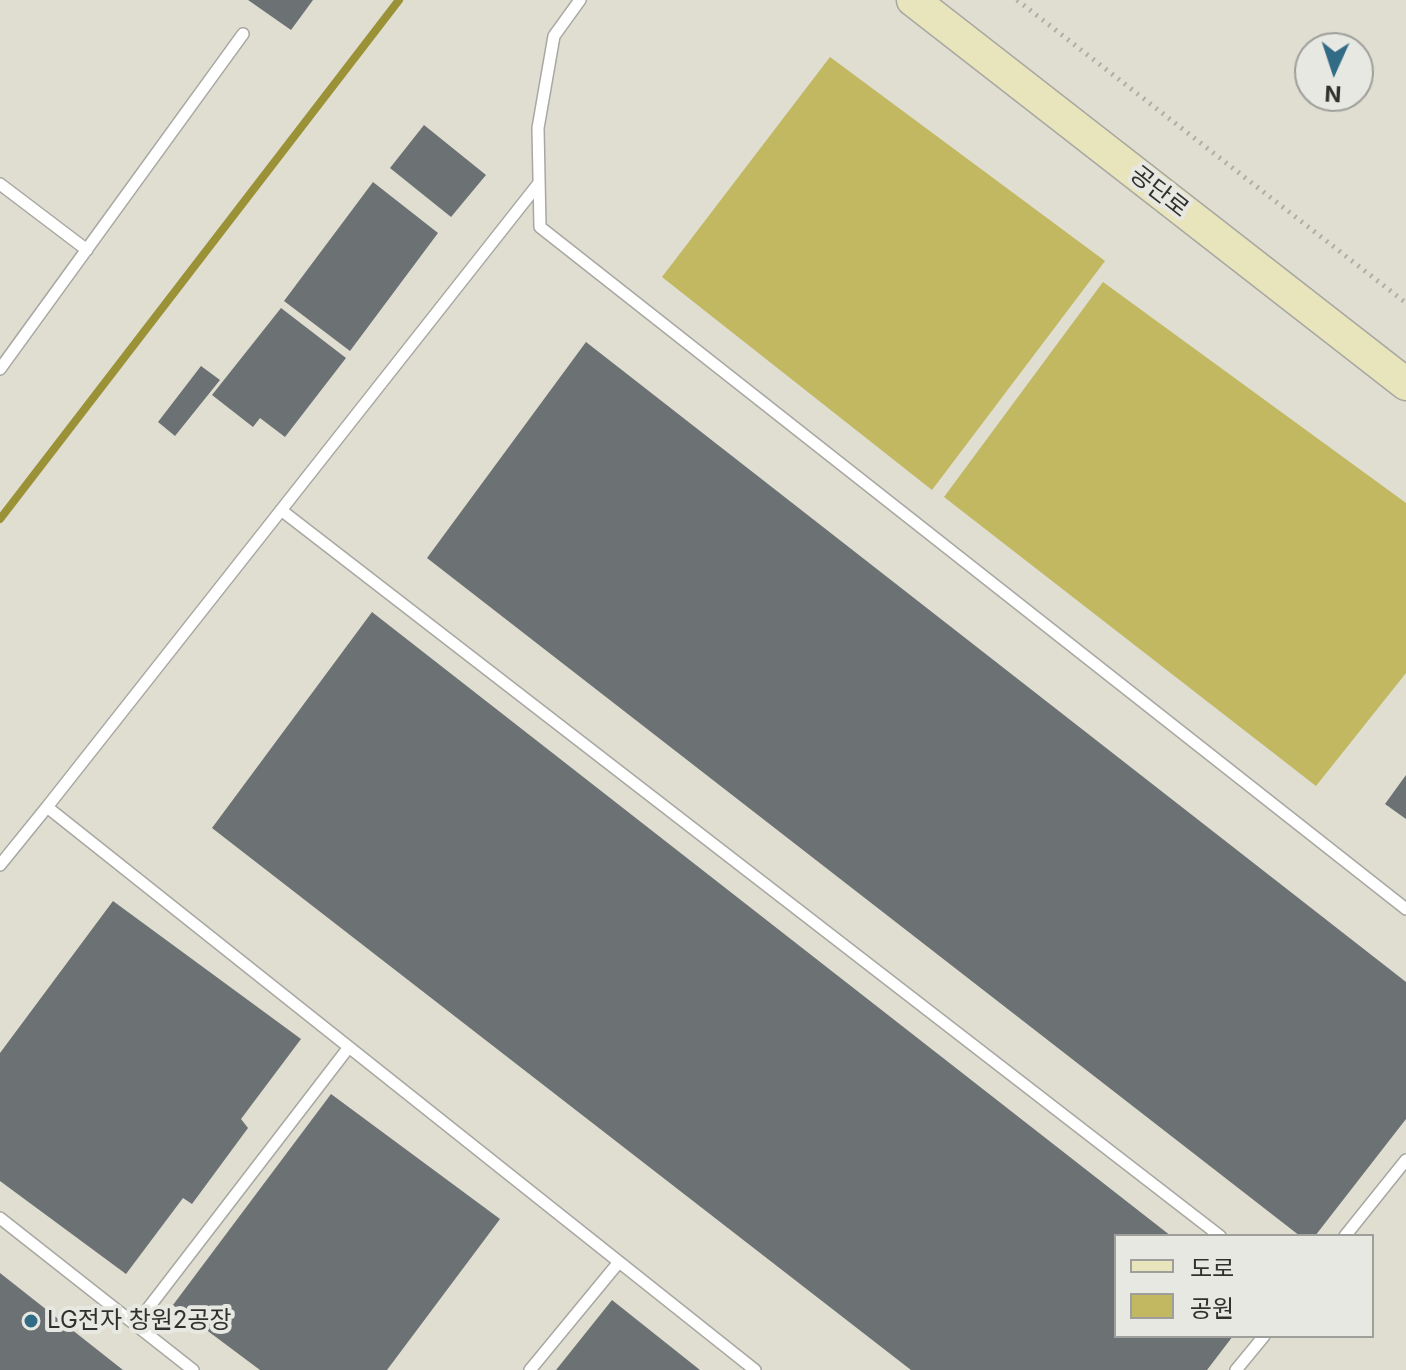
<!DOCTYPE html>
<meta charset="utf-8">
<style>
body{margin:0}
#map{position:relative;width:1406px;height:1370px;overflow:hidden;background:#e8e8e2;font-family:Inter,"Noto Sans KR",sans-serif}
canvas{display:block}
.legend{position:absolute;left:1114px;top:1234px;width:260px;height:104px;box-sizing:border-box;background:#e8e8e2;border:2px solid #9e9e9a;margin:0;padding:10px 14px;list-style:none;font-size:24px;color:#30302e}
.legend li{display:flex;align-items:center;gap:16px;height:40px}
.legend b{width:40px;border:2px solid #9e9e9a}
.north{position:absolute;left:1294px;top:32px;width:80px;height:80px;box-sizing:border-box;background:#e8e8e2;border:2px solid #9e9e9a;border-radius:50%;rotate:183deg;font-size:22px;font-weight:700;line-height:32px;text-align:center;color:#30302e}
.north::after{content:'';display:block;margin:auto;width:28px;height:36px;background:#326b85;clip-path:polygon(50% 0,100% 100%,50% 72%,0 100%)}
</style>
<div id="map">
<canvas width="1406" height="1370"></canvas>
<ul class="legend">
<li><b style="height:10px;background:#e8e4bb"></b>도로</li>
<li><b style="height:22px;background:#c1b861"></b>공원</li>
</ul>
<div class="north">N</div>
</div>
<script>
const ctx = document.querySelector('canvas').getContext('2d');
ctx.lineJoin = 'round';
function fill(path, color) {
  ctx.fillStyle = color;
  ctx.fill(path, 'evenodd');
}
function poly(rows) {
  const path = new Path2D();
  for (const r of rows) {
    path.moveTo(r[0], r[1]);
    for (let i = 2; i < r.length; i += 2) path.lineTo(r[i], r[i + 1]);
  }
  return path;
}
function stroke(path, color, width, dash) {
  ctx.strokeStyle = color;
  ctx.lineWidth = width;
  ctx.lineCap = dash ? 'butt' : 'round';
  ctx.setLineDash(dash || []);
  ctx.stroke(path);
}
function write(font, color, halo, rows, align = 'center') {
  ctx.font = font + ' Inter,"Noto Sans KR",sans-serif';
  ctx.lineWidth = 8;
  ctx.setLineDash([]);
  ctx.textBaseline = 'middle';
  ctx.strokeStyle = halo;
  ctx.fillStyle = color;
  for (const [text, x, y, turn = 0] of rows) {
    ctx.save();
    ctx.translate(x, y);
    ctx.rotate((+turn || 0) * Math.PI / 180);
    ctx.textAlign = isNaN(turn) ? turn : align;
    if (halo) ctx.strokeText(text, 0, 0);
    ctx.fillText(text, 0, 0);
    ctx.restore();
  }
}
fill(poly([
 [0,0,1406,0,1406,1370,0,1370],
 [1310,48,1358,48,1358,96,1310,96],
 [1116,1236,1372,1236,1372,1336,1116,1336]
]), '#dfded1');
fill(poly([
 [830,57,1105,261,932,490,662,277],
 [1103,282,1406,503,1406,673,1316,786,944,497]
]), '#c1b861');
stroke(poly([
 [0,519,399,0]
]), '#9b9136', 8);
fill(poly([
 [248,0,313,0,291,30],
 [424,125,486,175,451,217,390,168],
 [373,182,438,233,350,351,284,301],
 [281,308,346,358,285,437,260,418,253,427,212,395],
 [586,342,1406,982,1406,1119,1315,1236,1300,1236,427,558],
 [201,366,220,380,175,436,158,422],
 [372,612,1171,1236,1116,1236,1116,1336,1233,1336,1207,1370,911,1370,212,828],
 [1406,775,1406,819,1385,804],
 [113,901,301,1039,241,1119,248,1128,192,1204,183,1198,126,1274,0,1181,0,1053],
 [331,1094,500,1219,387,1370,260,1370,173,1305],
 [0,1273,123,1370,0,1370],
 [612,1300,700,1370,556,1370]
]), '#6c7174');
const service = poly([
 [580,0,554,36,538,128,540,227,1406,909],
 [0,184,87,250],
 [0,369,243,34],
 [281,510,1220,1236],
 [47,807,539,183],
 [0,865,47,807,755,1370],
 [0,1218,193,1370],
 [1345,1236,1406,1160],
 [136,1324,349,1047],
 [530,1370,619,1262],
 [1236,1370,1264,1336]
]);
const secondary = poly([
 [913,0,1406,384]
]);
stroke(service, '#a8a7a2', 14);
stroke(secondary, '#a8a7a2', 35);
stroke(poly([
 [1017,0,1406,303]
]), '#aeaea9', 5, [2, 6]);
stroke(service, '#fff', 11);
stroke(secondary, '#e8e4bb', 32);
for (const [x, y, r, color] of [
 [31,1321,8,"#326b85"]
]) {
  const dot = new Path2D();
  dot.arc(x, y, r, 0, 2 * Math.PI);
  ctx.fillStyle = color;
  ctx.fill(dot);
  stroke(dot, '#e8e8e2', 3);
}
write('24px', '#30302e', '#e8e8e2', [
 ["공단로",1159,192,38]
]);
write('24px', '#30302e', '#e8e8e2', [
 ["LG전자 창원2공장",47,1321]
], 'left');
</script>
